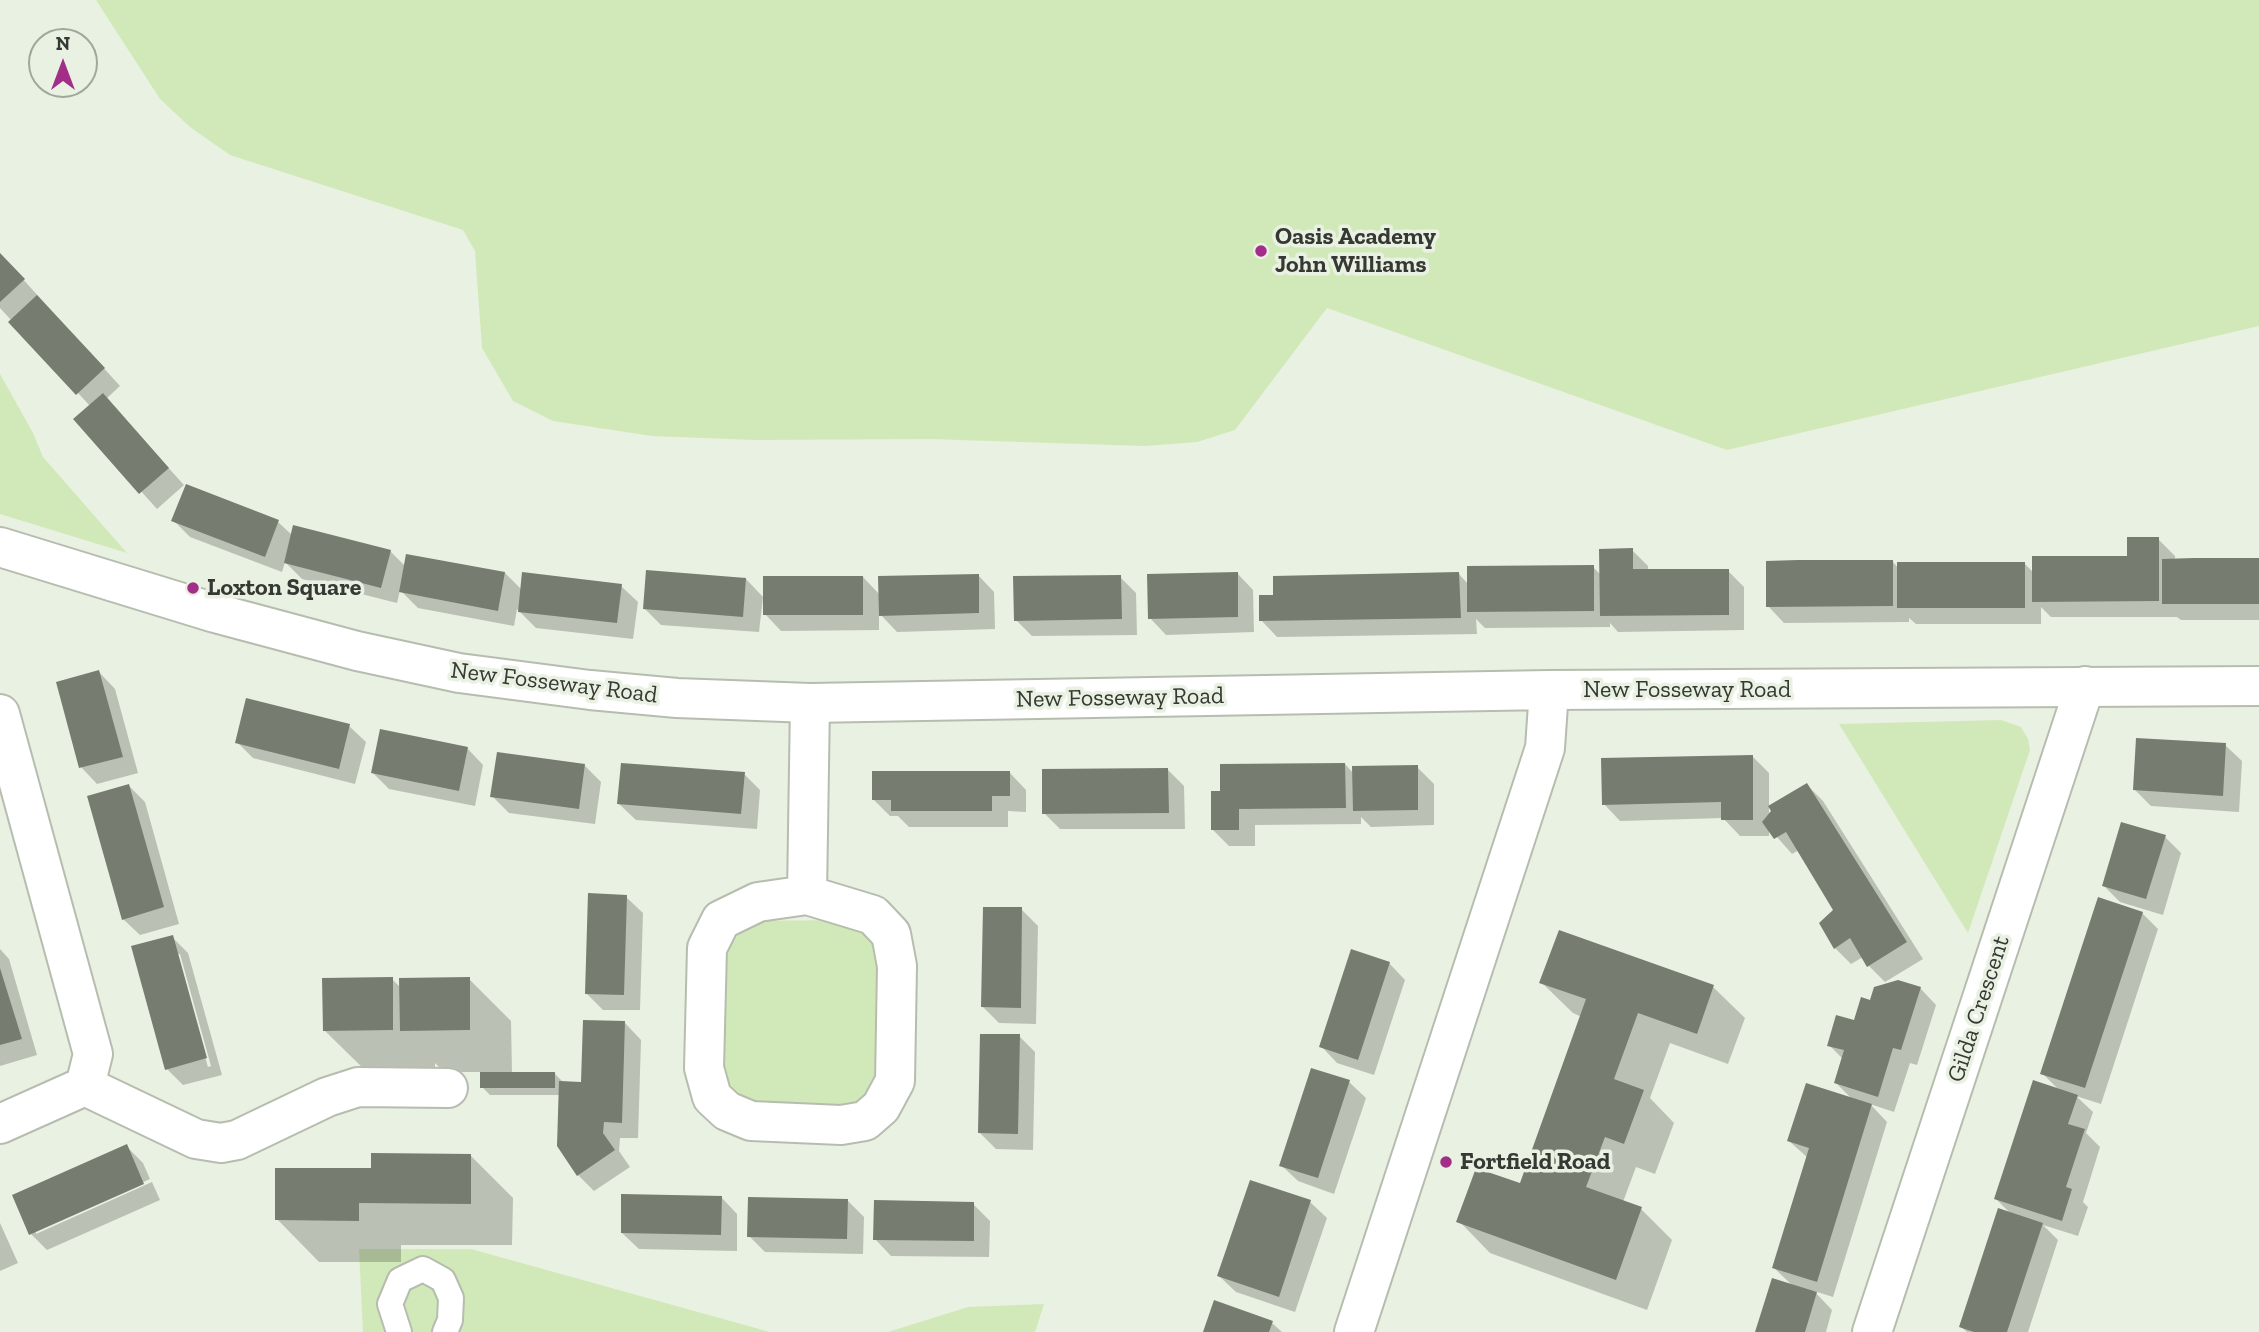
<!DOCTYPE html>
<style>
body{margin:0}
#map{position:relative;width:2259px;height:1332px;overflow:hidden;background:#e9f1e2;font-family:"Zilla Slab",serif}
canvas{display:block}
.north{position:absolute;left:28px;top:28px;width:70px;height:70px;box-sizing:border-box;background:#e9f1e2;border:2px solid #a1a79c;border-radius:50%;rotate:0deg;font-size:19px;font-weight:700;line-height:28px;text-align:center;color:#363933}
.north::after{content:'';display:block;margin:auto;width:24px;height:32px;background:#a32e88;clip-path:polygon(50% 0,100% 100%,50% 72%,0 100%)}
</style>
<div id="map">
<canvas width="2259" height="1332"></canvas>
<div class="north">N</div>
</div>
<script>
const ctx = document.querySelector('canvas').getContext('2d');
ctx.lineJoin = 'round';
function fill(path, color) {
  ctx.fillStyle = color;
  ctx.fill(path, 'evenodd');
}
function poly(rows) {
  const path = new Path2D();
  for (const r of rows) {
    path.moveTo(r[0], r[1]);
    for (let i = 2; i < r.length; i += 2) path.lineTo(r[i], r[i + 1]);
  }
  return path;
}
function stroke(path, color, width, dash) {
  ctx.strokeStyle = color;
  ctx.lineWidth = width;
  ctx.lineCap = dash ? 'butt' : 'round';
  ctx.setLineDash(dash || []);
  ctx.stroke(path);
}
function write(font, color, halo, rows, align = 'center') {
  ctx.font = font + ' "Zilla Slab",serif';
  ctx.lineWidth = 7;
  ctx.setLineDash([]);
  ctx.textBaseline = 'middle';
  ctx.strokeStyle = halo;
  ctx.fillStyle = color;
  for (const [text, x, y, turn = 0] of rows) {
    ctx.save();
    ctx.translate(x, y);
    ctx.rotate((+turn || 0) * Math.PI / 180);
    ctx.textAlign = isNaN(turn) ? turn : align;
    if (halo) ctx.strokeText(text, 0, 0);
    ctx.fillText(text, 0, 0);
    ctx.restore();
  }
}
fill(poly([
 [96,0,2259,0,2259,326,1727,450,1327,308,1235,430,1197,442,1145,446,929,439,755,440,652,436,553,421,513,401,482,348,475,251,463,230,230,155,190,127,160,99],
 [0,374,33,433,43,457,127,553,0,514],
 [2001,720,2021,727,2028,739,2030,750,1968,933,1839,724],
 [841,920,860,929,875,944,882,962,876,1084,861,1102,839,1111,752,1103,731,1088,720,1068,723,943,748,921],
 [359,1249,471,1249,770,1332,363,1332],
 [1044,1304,1035,1332,888,1332,968,1307]
]), '#d1e9b8');
fill(poly([
 [0,254,120,386,106,399,184,485,157,509,76,419,90,406,0,308],
 [187,486,278,522,292,535,390,551,406,567,505,573,522,590,621,586,638,602,633,639,536,628,517,609,514,626,418,608,400,590,397,603,302,579,285,562,282,572,190,537,173,520],
 [2158,539,2175,556,2175,561,2259,560,2259,620,2181,620,2177,617,2051,617,2041,607,2041,624,1916,624,1909,618,1909,622,1784,623,1768,606,1893,562,1899,569,2024,563,2034,573,2128,557],
 [1632,550,1648,566,1648,571,1728,571,1744,587,1744,630,1618,632,1610,623,1610,627,1485,628,1476,619,1477,634,1277,637,1261,620,1459,574,1468,584,1593,567,1601,575],
 [1237,573,1253,590,1254,632,1166,635,1150,618],
 [978,575,994,592,995,629,897,632,879,613,879,630,781,631,765,614,863,577,880,595],
 [1120,577,1136,593,1137,635,1032,636,1016,620],
 [746,579,763,597,759,632,661,625,645,609],
 [99,672,115,689,138,773,97,784,81,767],
 [349,726,366,742,355,784,253,758,237,742],
 [2225,745,2242,761,2239,812,2151,806,2134,789],
 [467,748,483,765,475,806,389,789,373,773],
 [1752,756,1769,773,1769,817,1807,785,1823,801,1923,959,1885,982,1869,966,1863,957,1851,964,1835,948,1835,910,1799,850,1792,854,1769,828,1769,836,1740,836,1723,818,1620,821,1604,804],
 [1345,764,1354,774,1417,767,1434,784,1434,825,1371,827,1361,817,1361,824,1255,825,1255,846,1229,846,1213,830,1213,793],
 [585,766,601,782,595,824,509,813,492,796],
 [1168,770,1184,786,1185,829,1060,829,1044,813],
 [1010,773,1026,790,1026,812,1008,811,1008,827,909,827,898,816,890,816,874,800],
 [744,774,760,790,757,829,636,820,619,804],
 [129,786,145,802,179,924,140,935,123,919],
 [2165,837,2181,853,2163,915,2120,902,2104,886],
 [626,897,643,913,640,1010,603,1010,586,993],
 [1021,909,1038,926,1036,1024,999,1023,983,1007],
 [2142,913,2158,929,2101,1104,2076,1096,2093,1112,2086,1133,2100,1147,2083,1202,2088,1207,2078,1236,2043,1225,2058,1240,2028,1332,1967,1332,1961,1327,2012,1215,1996,1199,2059,1090,2042,1073],
 [172,937,188,953,222,1075,183,1085,167,1069],
 [176,954,180,954,211,1066,208,1067],
 [0,949,9,959,37,1055,0,1066],
 [1389,963,1405,980,1374,1075,1337,1063,1321,1046],
 [392,979,401,988,469,979,511,1021,512,1073,554,1073,562,1081,583,1084,625,1023,641,1040,638,1138,620,1138,619,1151,630,1167,594,1191,578,1175,561,1095,490,1095,482,1087,482,1072,444,1072,435,1063,435,1072,367,1072,324,1030],
 [1541,982,1713,987,1745,1018,1728,1064,1670,1043,1650,1098,1674,1123,1655,1174,1636,1167,1623,1202,1641,1209,1672,1240,1647,1310,1490,1253,1459,1221,1521,1185,1582,1017,1573,1013],
 [1920,988,1936,1005,1917,1065,1910,1063,1894,1112,1870,1104,1887,1122,1833,1297,1814,1291,1832,1310,1826,1332,1757,1332,1793,1286,1774,1268,1808,1158,1789,1141,1853,1100,1836,1083,1843,1059,1829,1045,1855,1022,1871,1002],
 [1019,1036,1035,1052,1033,1150,996,1149,980,1133],
 [1313,1071,1349,1082,1366,1098,1334,1194,1298,1181,1281,1165],
 [126,1146,143,1163,150,1179,36,1230,36,1234,152,1182,160,1200,47,1250,31,1234],
 [470,1155,513,1198,512,1245,401,1245,401,1262,319,1262,277,1219,373,1170],
 [1251,1182,1310,1202,1327,1218,1295,1312,1236,1292,1219,1276],
 [721,1197,737,1214,737,1251,639,1249,622,1233],
 [848,1201,864,1217,863,1254,765,1252,749,1236],
 [973,1204,990,1221,989,1257,891,1256,875,1239],
 [0,1223,18,1263,0,1271],
 [1272,1323,1282,1332,1205,1332]
]), '#0003');
fill(poly([
 [0,253,25,279,0,302],
 [37,295,105,368,76,395,8,322],
 [103,393,169,468,139,494,73,419],
 [186,484,279,520,265,557,171,521],
 [293,525,391,550,381,588,284,563],
 [2127,537,2159,537,2159,601,2032,602,2032,556,2127,556],
 [1633,548,1633,569,1729,569,1729,615,1600,616,1599,549],
 [406,554,505,572,498,611,399,592],
 [2194,558,2259,558,2259,604,2162,604,2162,559],
 [1798,560,1893,560,1893,606,1766,607,1766,561],
 [1897,562,2025,562,2025,608,1897,608],
 [1594,565,1594,611,1467,612,1467,566],
 [646,570,746,578,743,617,643,609],
 [522,572,622,584,617,623,518,612],
 [1238,572,1238,617,1148,619,1147,574],
 [1459,572,1461,618,1259,621,1259,595,1273,595,1273,576],
 [979,574,979,613,879,616,878,576],
 [1121,575,1122,619,1014,621,1013,576],
 [763,576,863,576,863,615,763,615],
 [99,670,123,757,79,768,56,682],
 [246,698,350,724,339,769,235,743],
 [380,729,468,747,459,791,371,773],
 [2136,738,2226,743,2223,796,2133,790],
 [497,752,585,764,579,809,490,797],
 [1753,755,1753,820,1721,820,1721,802,1602,805,1601,758],
 [621,763,745,772,741,814,617,804],
 [1345,763,1346,808,1239,809,1239,830,1211,830,1211,791,1220,791,1220,764],
 [1418,765,1418,810,1353,811,1352,766],
 [1168,768,1169,813,1042,814,1042,769],
 [872,771,1010,771,1010,796,992,796,992,811,891,811,891,800,872,800],
 [1807,783,1907,942,1867,967,1850,938,1834,949,1819,923,1833,910,1786,832,1774,839,1762,822,1771,811,1768,806],
 [129,784,164,907,122,920,87,796],
 [2121,822,2166,835,2146,899,2102,886],
 [588,893,627,895,624,995,585,994],
 [2098,897,2143,912,2085,1088,2040,1074],
 [983,907,1022,907,1021,1008,981,1007],
 [1559,930,1714,985,1697,1034,1638,1013,1614,1079,1644,1090,1624,1144,1605,1137,1586,1187,1642,1207,1616,1280,1456,1222,1476,1168,1520,1183,1586,999,1539,983],
 [173,935,207,1058,165,1070,131,946],
 [1351,949,1390,962,1358,1060,1319,1047],
 [0,968,22,1039,0,1045],
 [393,977,393,1030,323,1031,322,978],
 [470,977,470,1030,400,1031,399,978],
 [1898,980,1921,987,1901,1050,1893,1048,1878,1097,1834,1083,1844,1050,1827,1046,1836,1015,1854,1020,1861,997,1870,1000,1874,987],
 [583,1020,625,1021,622,1123,604,1122,603,1133,615,1150,577,1176,557,1146,559,1081,581,1082],
 [980,1034,1020,1034,1018,1134,978,1133],
 [1311,1068,1350,1080,1318,1178,1279,1166],
 [480,1072,555,1072,555,1088,480,1088],
 [2033,1080,2078,1095,2068,1124,2085,1129,2066,1187,2072,1189,2062,1221,1994,1199],
 [1806,1083,1872,1104,1817,1282,1772,1268,1809,1148,1787,1141],
 [127,1144,144,1184,29,1235,12,1195],
 [371,1153,471,1154,471,1204,359,1203,359,1221,275,1220,275,1168,371,1168],
 [1250,1180,1311,1200,1279,1297,1217,1276],
 [621,1194,722,1196,721,1235,621,1233],
 [748,1197,848,1199,847,1239,747,1237],
 [874,1200,974,1202,974,1241,873,1240],
 [1998,1208,2043,1223,2007,1332,1974,1332,1959,1327],
 [1772,1278,1817,1292,1805,1332,1755,1332],
 [1214,1300,1273,1321,1269,1332,1203,1332]
]), '#767c6f');
const lane = poly([
 [399,1332,390,1304,400,1280,423,1269,443,1280,451,1298,450,1320,445,1332]
]);
const street = poly([
 [0,714,93,1054,85,1086,0,1124],
 [807,895,873,915,891,934,897,966,895,1081,881,1107,865,1121,841,1125,751,1121,727,1111,712,1097,704,1068,707,948,721,920,758,902,807,895],
 [807,895,810,703],
 [85,1086,196,1139,221,1143,237,1140,327,1097,358,1087,448,1088],
 [1872,1332,2085,686]
]);
const secondary = poly([
 [0,547,215,613,357,651,459,673,590,690,677,698,810,703,1549,690,2259,686],
 [1354,1332,1545,748,1549,690]
]);
stroke(lane, '#b6bdaf', 28);
stroke(street, '#b6bdaf', 42);
stroke(secondary, '#b6bdaf', 42);
stroke(lane, '#fff', 24);
stroke(street, '#fff', 38);
stroke(secondary, '#fff', 38);
for (const [x, y, r, color] of [
 [1261,251,7,"#a32e88"],
 [193,588,7,"#a32e88"],
 [1446,1162,7,"#a32e88"]
]) {
  const dot = new Path2D();
  dot.arc(x, y, r, 0, 2 * Math.PI);
  ctx.fillStyle = color;
  ctx.fill(dot);
  stroke(dot, '#e9f1e2', 2.5);
}
write('bold 24px', '#363933', '#e9f1e2', [
 ["Oasis Academy",1275,237],
 ["John Williams",1275,265],
 ["Loxton Square",207,588],
 ["Fortfield Road",1460,1162]
], 'left');
write('24px', '#363933', '#e9f1e2', [
 ["New Fosseway Road",554,683,7],
 ["New Fosseway Road",1687,690],
 ["New Fosseway Road",1120,698,-1],
 ["Gilda Crescent",1979,1009,-72]
]);
</script>
